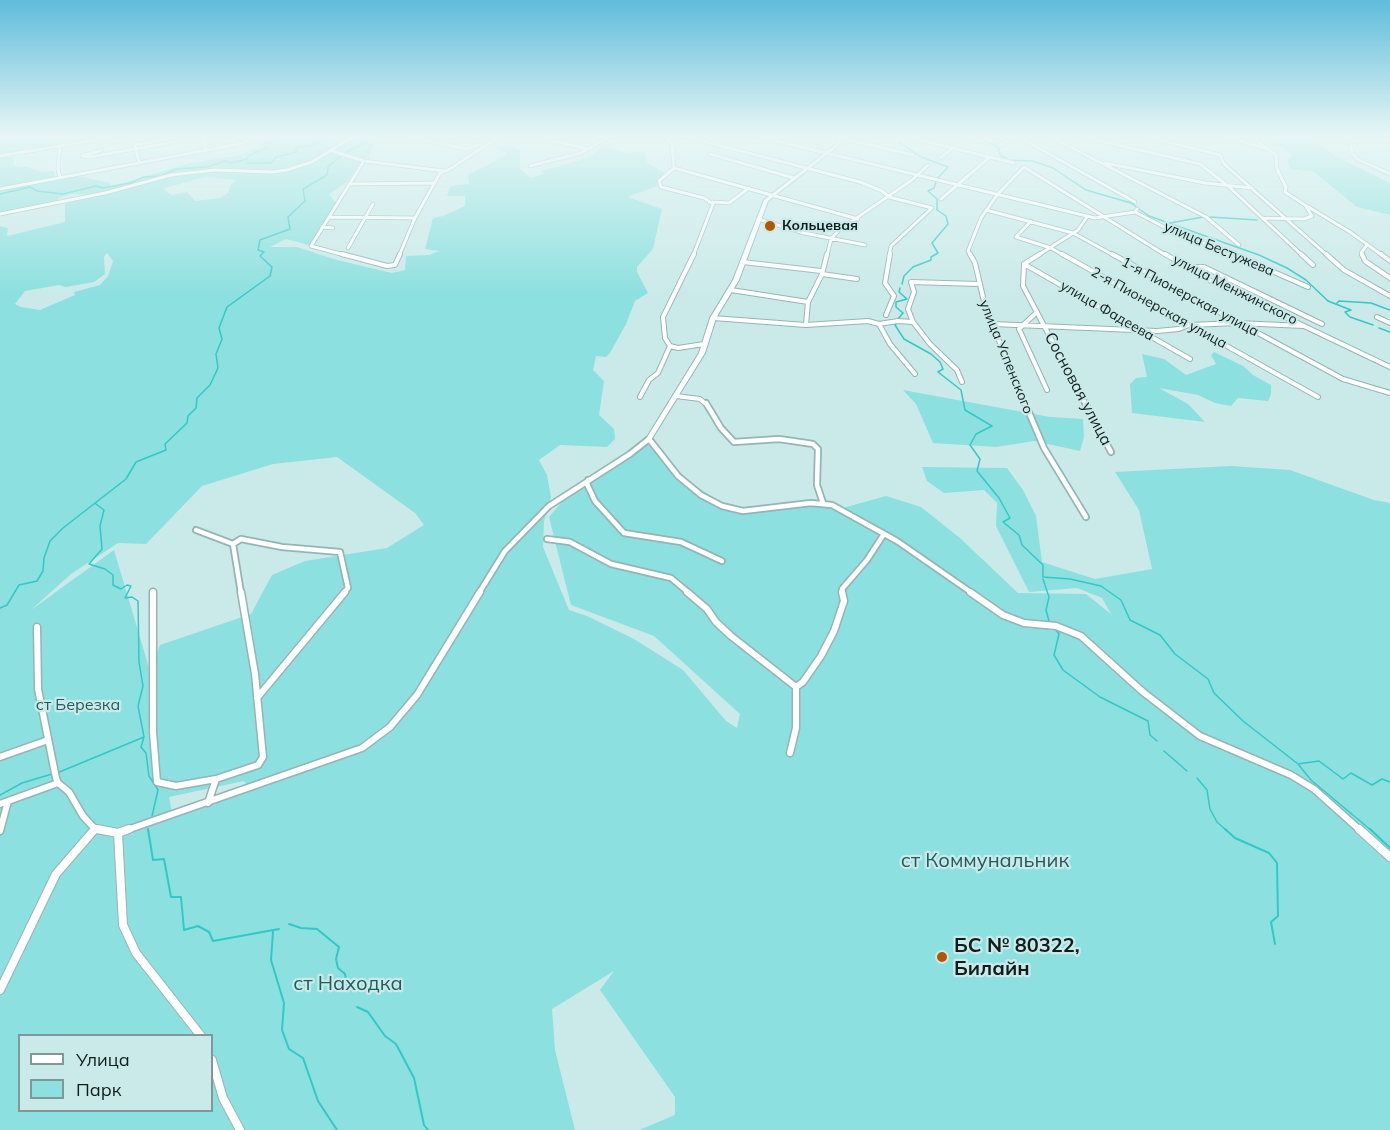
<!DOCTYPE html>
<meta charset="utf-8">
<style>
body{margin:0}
#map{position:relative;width:1390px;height:1130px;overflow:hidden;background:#caeae9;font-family:Mulish,sans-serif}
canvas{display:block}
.legend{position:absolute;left:18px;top:1034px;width:195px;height:78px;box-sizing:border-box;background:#caeae9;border:2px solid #809897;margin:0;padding:8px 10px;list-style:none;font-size:18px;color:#111d1c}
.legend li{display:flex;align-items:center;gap:12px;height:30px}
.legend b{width:30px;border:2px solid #809897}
</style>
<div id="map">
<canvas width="1390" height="1130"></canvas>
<ul class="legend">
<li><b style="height:8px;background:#fff"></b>Улица</li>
<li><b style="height:16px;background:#8ce0df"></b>Парк</li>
</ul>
</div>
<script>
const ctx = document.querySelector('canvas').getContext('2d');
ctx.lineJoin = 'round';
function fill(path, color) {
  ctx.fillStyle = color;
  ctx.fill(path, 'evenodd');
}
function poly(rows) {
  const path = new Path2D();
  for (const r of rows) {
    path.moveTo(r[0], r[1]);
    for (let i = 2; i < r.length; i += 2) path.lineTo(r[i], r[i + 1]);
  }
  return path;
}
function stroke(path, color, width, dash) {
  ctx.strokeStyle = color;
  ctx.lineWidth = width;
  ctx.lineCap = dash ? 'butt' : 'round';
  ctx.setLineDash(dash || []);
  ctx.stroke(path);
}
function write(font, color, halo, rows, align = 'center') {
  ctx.font = font + ' Mulish,sans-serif';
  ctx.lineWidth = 4.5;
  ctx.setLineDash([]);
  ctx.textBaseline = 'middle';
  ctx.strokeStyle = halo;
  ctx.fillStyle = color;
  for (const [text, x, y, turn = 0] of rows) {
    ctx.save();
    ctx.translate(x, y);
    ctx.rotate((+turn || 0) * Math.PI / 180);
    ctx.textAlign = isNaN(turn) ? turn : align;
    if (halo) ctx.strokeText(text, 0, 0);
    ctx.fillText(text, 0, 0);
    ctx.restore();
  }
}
fill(poly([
 [0,137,106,137,0,154],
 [272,137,377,137,368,158,359,164,347,182,329,194,336,203,309,245,286,239,270,247,297,247,337,260,392,273,405,270,406,256,429,255,440,251,425,249,433,218,443,216,465,206,465,196,447,196,450,186,469,184,468,175,508,154,498,149,498,147,516,148,520,151,520,168,530,178,544,174,542,171,584,159,598,151,601,145,629,154,636,151,645,153,648,164,665,173,657,186,628,197,662,209,653,249,637,267,637,272,648,293,635,301,626,324,610,353,606,357,596,356,593,370,604,381,599,415,614,429,615,439,607,447,560,445,539,460,547,475,551,497,544,521,543,547,569,610,587,616,634,639,683,670,726,721,737,728,740,714,654,636,571,605,549,517,564,499,648,445,694,485,719,501,737,508,750,509,821,501,843,508,886,496,921,507,960,538,1018,593,1086,594,1111,614,1102,598,1077,588,1029,592,996,526,997,503,984,490,944,493,927,481,922,467,1007,468,1023,490,1036,516,1042,562,1095,579,1152,569,1139,510,1115,472,1231,466,1290,470,1374,500,1390,503,1390,1130,639,1130,675,1115,675,1097,600,990,614,971,552,1009,555,1050,575,1130,0,1130,0,226,8,228,7,236,65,222,65,204,120,191,116,189,94,195,70,194,59,198,56,203,0,214,0,157,13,157,14,165,19,167,28,167,41,172,54,171,55,176,60,179,77,176,111,183,110,187,190,163,236,156,260,147,259,145],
 [205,177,237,180,231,184,228,193,220,198,195,201,187,192,172,195,166,192,164,188],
 [107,253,113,261,108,276,100,285,74,292,75,295,40,310,21,307,15,304,25,291,59,285,66,287,94,282,105,274,104,257],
 [337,457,415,513,424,525,387,548,305,561,272,575,251,614,160,645,150,671,114,550,31,610,71,574,118,543,146,544,202,486,273,464],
 [244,781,248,786,172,813,169,797],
 [20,1036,212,1036,212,1110,20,1110],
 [1265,137,1302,137,1318,143,1335,156,1390,183,1390,215,1357,207,1314,172,1290,169,1287,159,1293,156,1282,147,1272,145],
 [1214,352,1243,366,1253,375,1271,385,1271,394,1268,401,1238,398,1231,406,1215,403,1198,395,1159,388,1188,404,1205,422,1132,413,1130,384,1136,378,1147,377,1142,354,1164,359,1186,375,1216,364,1211,355],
 [903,390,1050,417,1083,419,1084,437,1080,451,1034,441,996,447,933,443,916,404]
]), '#8ce0df');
stroke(poly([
 [901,137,900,143,921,157,948,167,937,179,934,188,928,191,937,199,937,210,946,216,948,224,932,243,938,253,931,257,931,260,913,267,904,276,902,284],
 [974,138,993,144,999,149,1000,155,1009,160,1033,161,1053,168,1086,190,1131,203,1149,216,1259,255,1287,268,1306,280,1328,301,1351,310,1345,312,1350,317,1373,325],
 [345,153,376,137],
 [247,163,271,163,276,157,297,152,295,148,310,146,332,137],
 [0,194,30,187,37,191,63,194,96,186,103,188,130,183,144,177,161,176,176,169,207,167,225,161,231,163,247,159,248,156,268,147,264,144,289,137],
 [1210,217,1257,220],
 [1170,223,1203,217],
 [1337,303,1339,301,1371,303,1390,310],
 [898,319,903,313,896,307,896,302,907,299,899,292,900,288],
 [897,323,895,325,904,339,931,354,940,362,943,369,938,372,961,390,965,410,992,426,976,434,970,445,980,459,977,471,999,498,1010,518,1003,522,1019,535,1022,545,1043,565,1043,577,1070,579,1101,586,1121,600,1130,620,1160,635,1175,654,1208,679,1214,693,1243,721,1298,764,1319,761,1343,779,1351,773,1372,785,1382,779,1390,782],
 [1379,328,1390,332],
 [96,504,104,510,100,526,102,549,89,564,105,569,113,575,113,585,121,589,127,585,131,586,125,598,132,597,138,601,139,662,143,686,138,706,144,737,141,747,146,753,149,776,158,790,152,816],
 [1043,579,1049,597,1046,610,1049,621],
 [0,608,7,605,19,585,37,581,43,571,44,558,50,541,63,528,126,479,136,462,166,450,165,444,187,423,188,416,196,408,197,398,210,385,218,368,216,354,222,339,219,328,227,307,270,276,272,267,260,256,264,252,258,250,260,240,290,229,288,217,305,201,303,189,327,175,328,167,341,156],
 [1056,630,1059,634,1054,655,1063,670,1100,697,1148,721,1150,735,1157,741],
 [1164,751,1187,771],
 [1298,764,1311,780,1372,831],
 [57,773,144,737],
 [1197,778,1207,790,1210,809,1217,822,1227,831],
 [0,795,22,783,52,774]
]), '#32c8c8', 1.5);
stroke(poly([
 [148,829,153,860,164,859,171,897,181,897,184,930,198,926,209,932,213,941,279,929],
 [1225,829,1235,838,1269,853,1277,863,1278,916,1271,922,1275,944],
 [1370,829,1390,848],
 [289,924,301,928,317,929,339,947,336,959,338,968,345,974,348,990],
 [273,932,271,960,284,1003,282,1030,289,1049,303,1058,318,1101,337,1130],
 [357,1007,368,1012,385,1036,396,1044,414,1078,424,1125,428,1130]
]), '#32c8c8', 2);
const streetFar4 = poly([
 [133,137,139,163],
 [203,137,206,149],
 [410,137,466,149,478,145],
 [673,137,667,140,672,144,674,168],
 [687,137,860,182,882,191,889,197,932,208],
 [760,137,1095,218,1135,212],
 [907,137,1014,163],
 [964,137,983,142],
 [1019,137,1135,202],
 [1051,137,1206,217,1239,245],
 [1083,137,1200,164,1228,186,1303,256],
 [1147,137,1220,155,1224,164,1328,256],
 [1226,137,1265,148],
 [1256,137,1259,143,1276,155,1277,169,1286,187,1285,192,1305,205,1312,216,1304,219,1262,218],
 [840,138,913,155],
 [0,139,4,139],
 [545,139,588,149],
 [1350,142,1349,139,1352,137],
 [134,145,173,138],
 [1000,145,1015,137],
 [60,146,58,169,60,177],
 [1351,146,1352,153,1357,159,1390,174],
 [102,150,82,156,90,157,174,142],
 [332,151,364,161],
 [710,154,794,178],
 [0,156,113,137],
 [940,158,953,148],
 [1105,163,1205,183,1252,188],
 [530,166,581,153,609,137],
 [674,168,659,181,661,187,704,198,713,204,693,256],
 [674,168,858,219],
 [351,184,433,183],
 [0,189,234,145,263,137],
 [941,199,990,157],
 [713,202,729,203,749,188],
 [1305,205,1350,232,1383,256],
 [1137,209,1135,212,1166,228,1236,256],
 [986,210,1073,233,1115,256],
 [0,214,105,193,171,175,215,170,272,172,287,170,312,162,352,137],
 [329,217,415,218],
 [758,219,804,233,865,245],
 [1031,221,1016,237,1051,248,1065,256],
 [322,227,333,228],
 [348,248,373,204],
 [348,256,311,246,364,161,444,171],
 [399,256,415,218,440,173,450,169,498,137],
 [827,256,831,239,839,230,912,180,928,165],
 [889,256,891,246,932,208],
 [971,256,968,251,981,218,997,195,1024,167,1167,256],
 [1037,256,1078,230,1087,217],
 [1362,256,1361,253,1367,245]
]);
const streetFar3 = poly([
 [342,254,387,266,395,265,400,254],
 [694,254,663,317,665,338,670,346,678,348,704,344],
 [970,254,975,263,986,310,1026,405],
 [1062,254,1318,397],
 [1112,254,1343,379,1390,393],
 [1165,254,1218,285,1390,367],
 [1233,254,1308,287],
 [1301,254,1313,265],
 [1326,254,1344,270,1390,296],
 [1362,254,1365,261,1390,278],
 [1381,254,1390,261],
 [743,262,821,271],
 [1024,264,1023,286,1086,405],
 [1024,264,1190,359],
 [1024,264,1040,254],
 [1187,267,1204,267,1322,324],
 [822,274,857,279],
 [731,290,808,302],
 [1037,312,1019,329,1047,390],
 [886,315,894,296,885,283,890,254],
 [1377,317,1390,323],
 [713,318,806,325,868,321,879,324,898,321,913,322],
 [879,324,890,344,915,374],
 [993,324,1157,331,1179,329,1189,325,1238,323,1304,326],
 [806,325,808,302,822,274,827,254],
 [962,382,957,370,930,344,913,322,908,309,914,292,911,282,979,284],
 [676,396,700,399,707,405],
 [640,397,649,380,658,373,670,346]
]);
const streetFar2 = poly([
 [706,403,721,428,734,442,779,439,813,444,818,449,817,485,823,503],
 [1025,403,1044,448,1086,517],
 [1085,403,1111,452],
 [588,480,587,484,595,501,624,533,681,542,722,561],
 [196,530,233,544,241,593],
 [547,539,570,542,611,564,671,578,689,593],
 [233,544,241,539,282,547,340,552,348,588,344,593],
 [479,593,505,551,549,506,630,454,649,439,678,476,701,495,722,506,743,511,811,503,832,505,897,541,972,593],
 [843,593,842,589,867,560,884,534]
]);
const streetFar1 = poly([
 [153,592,153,732,157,782,176,786,216,779],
 [687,592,707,609,716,622,731,636,796,687],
 [970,592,1003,615,1024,623,1056,626,1081,636,1143,692,1200,736,1291,775,1314,789,1361,831],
 [37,627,38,689,56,778,58,783,69,792,83,816,95,829],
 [257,698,345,592],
 [790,753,796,728,796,687,803,682,821,656,834,631,844,601,842,592],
 [0,757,48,740],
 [208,803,216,779,258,765,263,757,255,674,241,592],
 [0,804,58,783],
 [95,829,105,831],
 [0,831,8,801],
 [93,831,95,829],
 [124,831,362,748,390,727,417,695,480,592]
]);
const street = poly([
 [97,829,118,833,129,829],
 [1359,829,1390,857],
 [118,833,123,925,136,953,201,1036],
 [0,990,56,874,95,829],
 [212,1060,223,1098,240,1130]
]);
const secondary = poly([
 [837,137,841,137,842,142,837,147,768,201,739,280,716,318,705,353,651,440,647,440,646,439,699,353,710,318,733,280,764,200,835,145,838,142,837,137]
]);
stroke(streetFar4, '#96b4b4', 4.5);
stroke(streetFar3, '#96b4b4', 6);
stroke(streetFar2, '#96b4b4', 8);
stroke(streetFar1, '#96b4b4', 9);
stroke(street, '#96b4b4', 10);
stroke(secondary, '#96b4b4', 2);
stroke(streetFar4, '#fff', 3);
stroke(streetFar3, '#fff', 4);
stroke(streetFar2, '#fff', 4.5);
stroke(streetFar1, '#fff', 6);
stroke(street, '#fff', 8);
fill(secondary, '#fff');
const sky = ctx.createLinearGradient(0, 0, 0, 295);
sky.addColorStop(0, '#5fbcdb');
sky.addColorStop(0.46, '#e7f6f5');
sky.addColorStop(1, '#e7f6f500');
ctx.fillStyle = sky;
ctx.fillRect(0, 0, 1390, 295);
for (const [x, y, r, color] of [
 [770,226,6,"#b45601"],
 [942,957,6,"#b45601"]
]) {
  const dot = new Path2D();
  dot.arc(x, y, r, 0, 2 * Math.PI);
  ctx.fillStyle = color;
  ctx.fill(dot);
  stroke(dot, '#caeae9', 2);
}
write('bold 14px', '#111d1c', '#caeae9', [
 ["Кольцевая",782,226]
], 'left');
write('14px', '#111d1c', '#caeae9', [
 ["улица Бестужева",1219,249,23],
 ["улица Менжинского",1235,290,27],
 ["1-я Пионерская улица",1190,297,28],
 ["2-я Пионерская улица",1159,308,29],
 ["улица Фадеева",1107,311,30],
 ["улица Успенского",1006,357,68]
]);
write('16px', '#111d1c', '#caeae9', [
 ["Сосновая улица",1078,389,62]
]);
write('16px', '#225c5c', '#caeae9', [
 ["ст Березка",78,705]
]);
write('20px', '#225c5c', '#caeae9', [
 ["ст Коммунальник",985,861],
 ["ст Находка",348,984]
]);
write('bold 20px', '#111d1c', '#caeae9', [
 ["БС № 80322,",954,946],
 ["Билайн",954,969]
], 'left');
</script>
